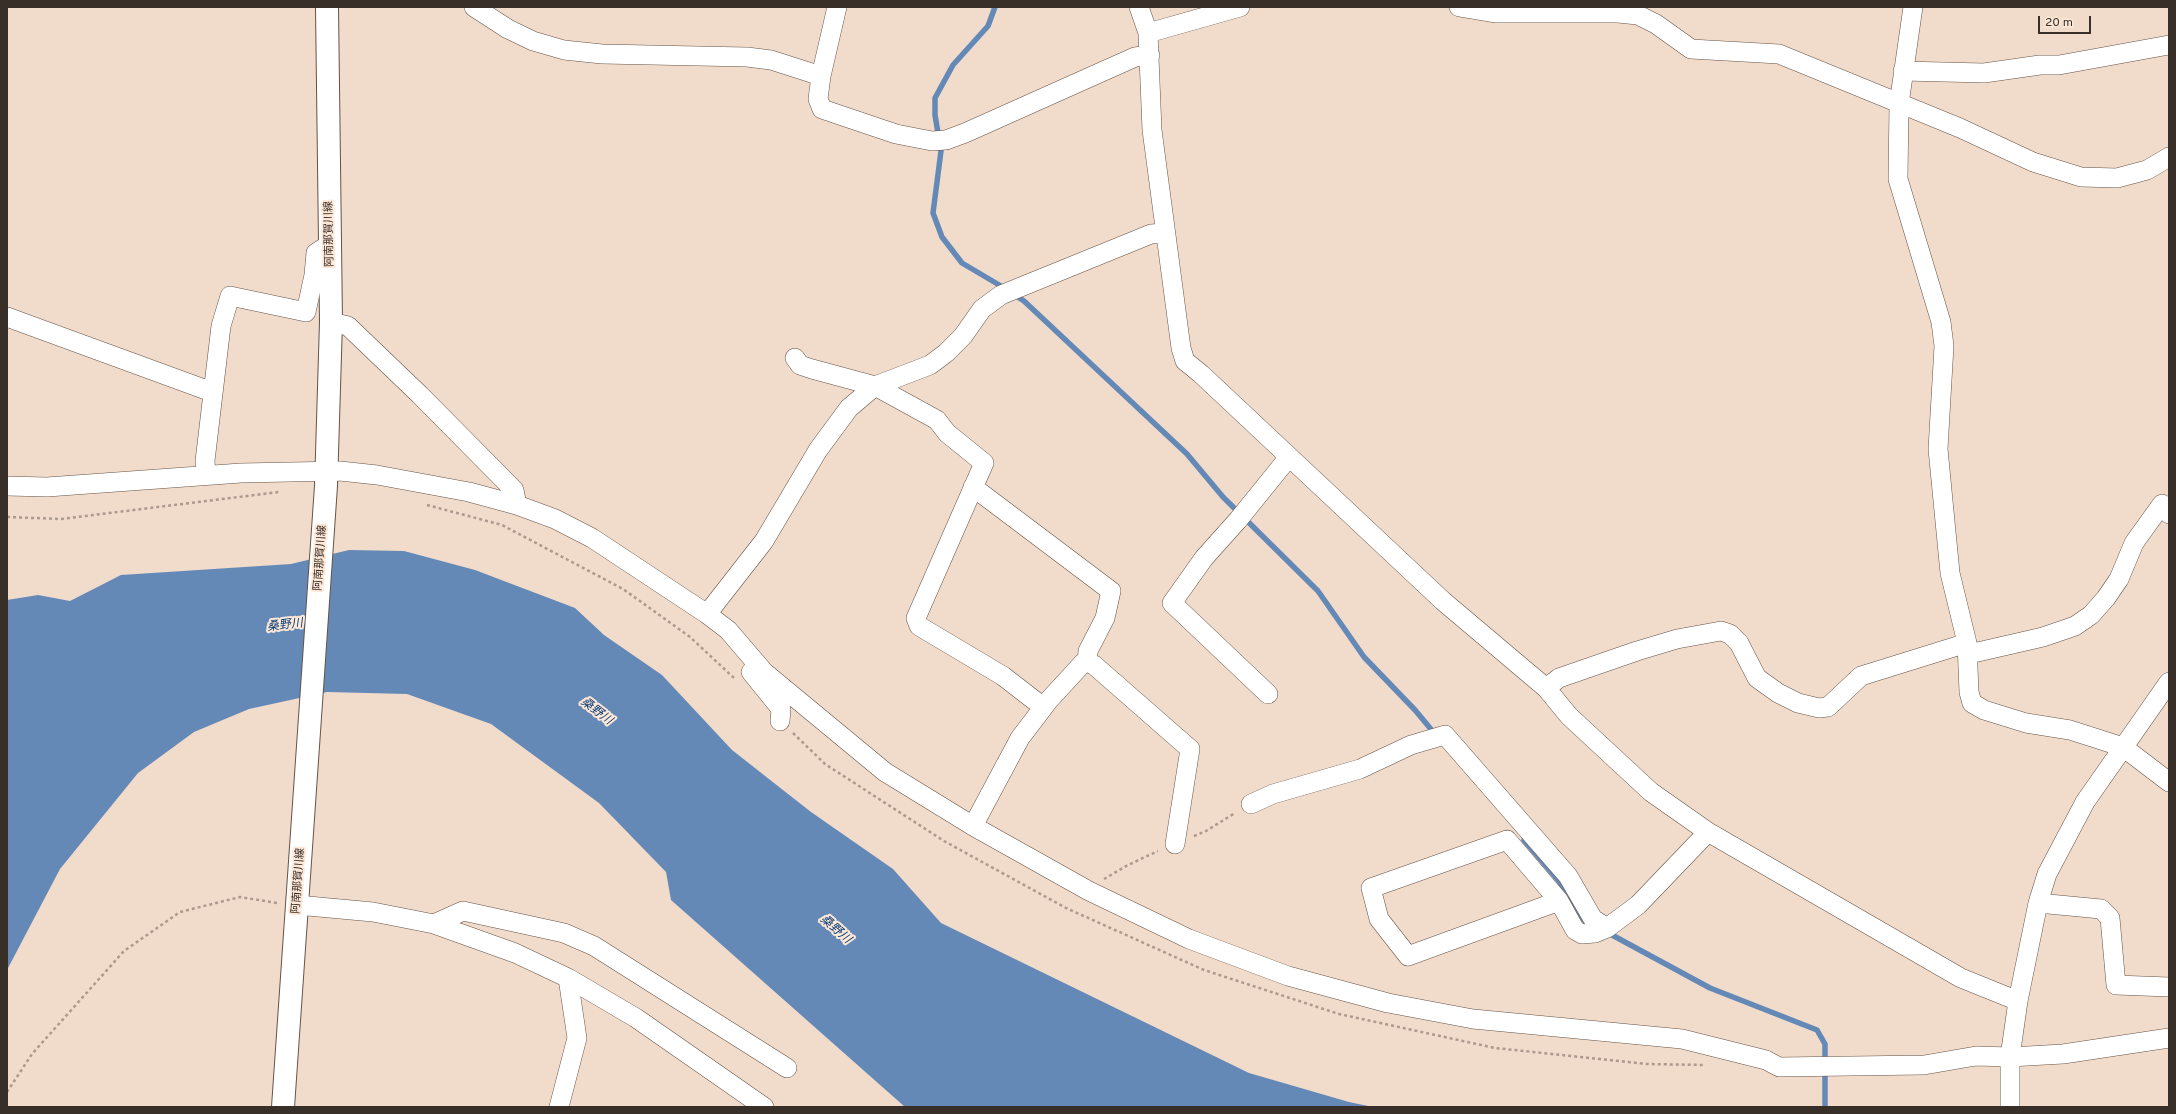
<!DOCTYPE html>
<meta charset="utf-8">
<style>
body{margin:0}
#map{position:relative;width:2176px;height:1114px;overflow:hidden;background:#f1dbcb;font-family:Overpass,sans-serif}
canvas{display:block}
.frame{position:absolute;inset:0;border:8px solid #382f29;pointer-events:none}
.scale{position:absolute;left:2038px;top:16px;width:53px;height:18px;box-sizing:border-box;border:2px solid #382f29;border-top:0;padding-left:5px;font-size:12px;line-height:14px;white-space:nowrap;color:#382f29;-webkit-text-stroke:3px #fee8d8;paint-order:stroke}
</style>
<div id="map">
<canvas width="2176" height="1114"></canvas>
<div class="frame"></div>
<div class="scale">20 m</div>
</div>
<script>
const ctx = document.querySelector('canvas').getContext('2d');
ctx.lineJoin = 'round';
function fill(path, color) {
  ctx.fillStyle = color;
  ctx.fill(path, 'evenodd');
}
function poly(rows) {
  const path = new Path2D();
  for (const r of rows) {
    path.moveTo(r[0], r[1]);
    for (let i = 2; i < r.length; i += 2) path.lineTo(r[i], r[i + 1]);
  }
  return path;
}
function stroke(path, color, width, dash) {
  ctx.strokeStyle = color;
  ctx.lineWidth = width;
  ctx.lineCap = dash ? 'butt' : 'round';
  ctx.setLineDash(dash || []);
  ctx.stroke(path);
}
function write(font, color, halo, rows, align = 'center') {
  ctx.font = font + ' Overpass,"Noto Sans JP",sans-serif';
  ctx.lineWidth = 4;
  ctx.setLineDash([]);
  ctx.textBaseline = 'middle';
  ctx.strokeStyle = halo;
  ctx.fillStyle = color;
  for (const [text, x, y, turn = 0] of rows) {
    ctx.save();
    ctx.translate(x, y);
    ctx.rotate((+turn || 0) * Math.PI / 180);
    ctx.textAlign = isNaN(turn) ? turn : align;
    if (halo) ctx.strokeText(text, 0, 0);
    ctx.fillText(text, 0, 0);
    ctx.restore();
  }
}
fill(poly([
 [349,550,404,551,475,570,575,608,604,635,662,675,732,750,811,812,893,869,941,923,1249,1073,1349,1102,1373,1107,905,1107,671,900,666,872,599,803,491,724,407,694,327,692,249,709,194,732,138,773,60,869,7,970,7,600,38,595,70,601,121,575,291,564]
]), '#6589b7');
stroke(poly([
 [995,7,988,26,953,65,935,98,935,115,941,151,933,213,942,237,962,263,1006,289],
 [1013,294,1024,301,1187,454,1223,497,1318,591,1364,657,1415,710,1435,734],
 [1524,840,1559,881,1575,910,1585,921],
 [1612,935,1710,988,1817,1030,1825,1044,1825,1107]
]), '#6589b7', 5.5);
const minor = poly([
 [474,7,508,29,533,41,564,50,602,54,747,57,771,60,821,76,818,99,822,109,896,134,932,141,946,140,965,133,1135,57,1150,55],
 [1139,7,1148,33,1152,130,1181,348,1185,361,1201,374,1443,601,1546,688,1569,716,1651,792,1708,832,1961,978,2018,1001],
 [1459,7,1495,13,1618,13,1638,15,1656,24,1691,49,1779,54,1960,128,2033,162,2081,177,2117,178,2147,170,2169,157],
 [1913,7,1899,104,1898,179,1941,322,1944,346,1938,449,1950,573,1967,643,1969,692,1972,703,1984,710,2026,723,2070,730,2123,747,2169,782],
 [1148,33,1240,7],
 [1903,71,1984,73,2040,65,2059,65,2169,45],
 [821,76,837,7],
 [7,317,212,392],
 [331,322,348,326,420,395,514,490,517,505,555,519,592,538,707,614,764,541,818,450,849,408,875,386,930,365,946,353,963,336,982,309,1001,295,1151,234,1165,233],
 [795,358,800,365,812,369,875,386,937,420,947,433,984,463,916,618,919,626,1003,676,1043,707],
 [206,475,205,461,221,326,230,296,306,312,314,275,316,253,330,244],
 [7,486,47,487,241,473,340,471,377,475,469,492,517,505],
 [973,487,1111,591,1105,618,1088,651,1087,662,1094,665,1190,749,1175,844],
 [707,614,728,630,764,672,885,772,973,826,1089,891,1189,939,1288,976,1388,1003,1473,1019,1682,1039,1766,1060,1779,1067,1924,1065,1976,1056,2010,1057,2063,1054,2169,1038],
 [1969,654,2043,637,2075,626,2091,615,2106,598,2119,579,2134,543,2162,504,2169,514],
 [751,672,781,709,780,721],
 [1546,688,1559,678,1637,651,1677,639,1721,631,1730,634,1739,643,1757,678,1778,693,1798,703,1819,708,1828,707,1861,676,1967,643],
 [1268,694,1172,603,1204,558,1238,520,1289,457],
 [1251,804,1273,794,1360,769,1411,745,1445,735,1568,876,1593,919,1607,928,1638,905,1708,832],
 [973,826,1020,738,1049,700,1083,663,1087,662],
 [1559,901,1507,840,1371,888,1379,919,1408,956,1559,901,1575,930,1582,934,1595,933,1607,928],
 [2038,903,2101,909,2110,918,2116,985,2169,987],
 [297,905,373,912,434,924,515,953,568,978,636,1018,764,1107],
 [434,924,463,911,564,933,594,946,787,1068],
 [559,1107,577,1038,568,978],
 [2010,1107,2010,1057,2018,1001,2038,903,2047,874,2085,802,2169,682]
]);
const major = poly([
 [283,1107,326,486,331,322,327,7]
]);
stroke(minor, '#655346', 20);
stroke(major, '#655346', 24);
stroke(poly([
 [427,505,502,525,623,589,690,637,734,678],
 [7,517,61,519,279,492],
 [793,733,825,764,944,841,1066,908,1204,970,1339,1014,1495,1048,1647,1064,1705,1065],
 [1194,836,1206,831,1235,813],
 [1104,879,1128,865,1158,851],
 [7,1092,32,1054,124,951,180,912,240,897,277,903]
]), '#ac9a8e', 2.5, [3, 3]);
stroke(minor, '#fff', 19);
stroke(major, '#fff', 22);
write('11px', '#382f29', '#fee8d8', [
 ["阿南那賀川線",330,234,-91],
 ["阿南那賀川線",321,558,-86],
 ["阿南那賀川線",299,881,-86]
]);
write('italic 12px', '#073d77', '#fee8d8', [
 ["桑野川",285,626,-7],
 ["桑野川",596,712,37],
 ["桑野川",835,930,41]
]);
</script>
